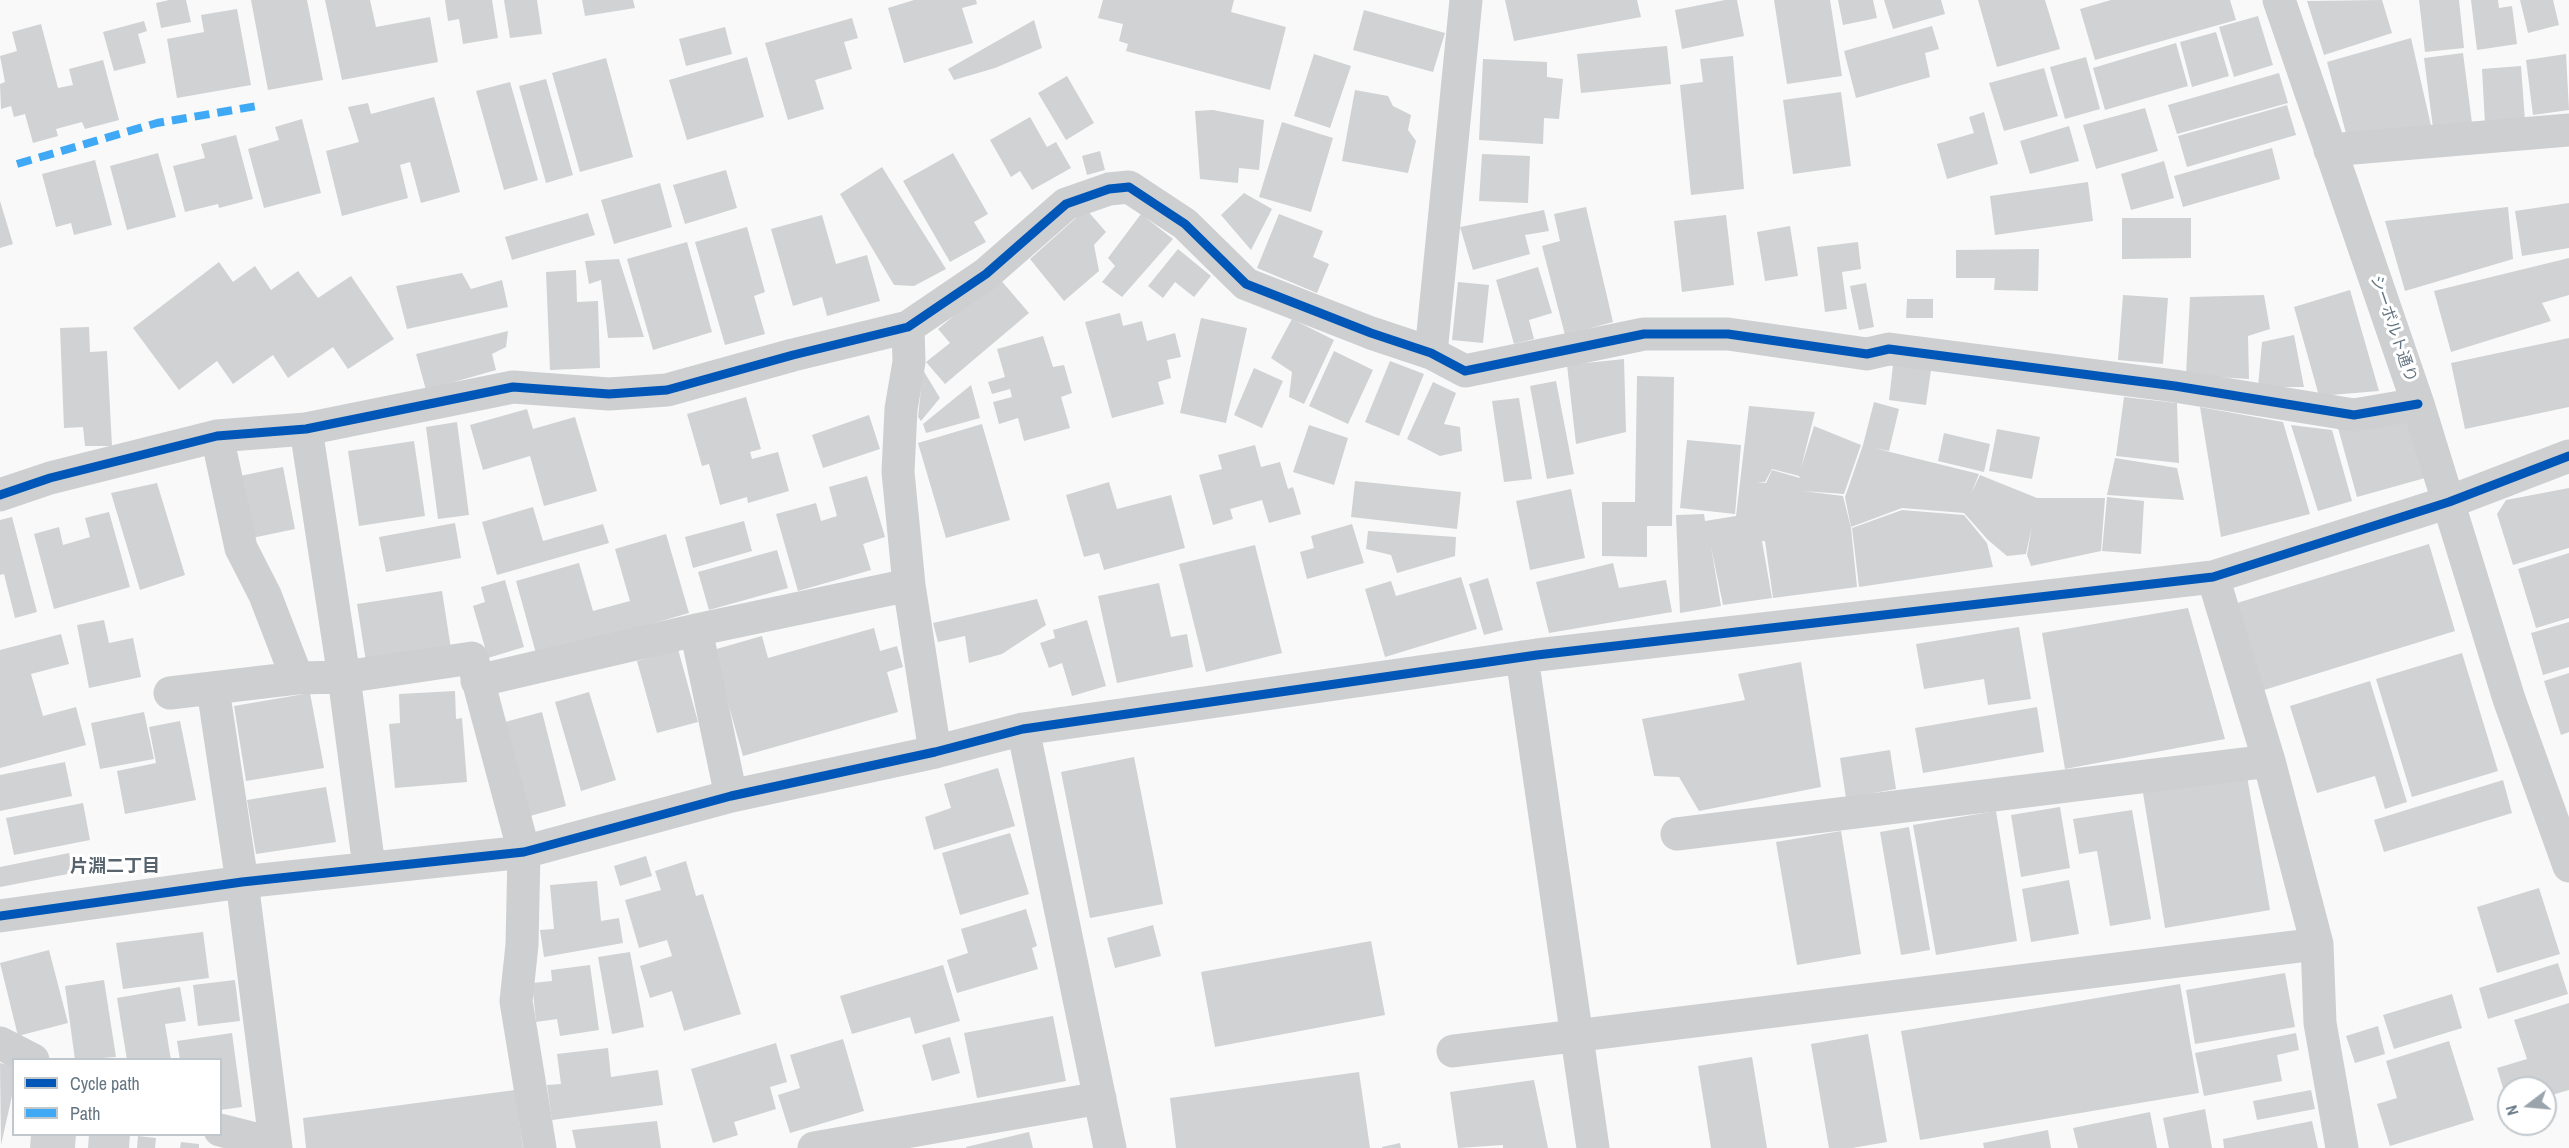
<!DOCTYPE html>
<meta charset="utf-8">
<style>
body{margin:0}
#map{position:relative;width:2569px;height:1148px;overflow:hidden;background:#f9f9f9;font-family:"Archivo Narrow",sans-serif}
canvas{display:block}
.legend{position:absolute;left:12px;top:1058px;width:210px;height:78px;box-sizing:border-box;background:#fff;border:2px solid #c1c8cd;margin:0;padding:8px 10px;list-style:none;font-size:18px;color:#657683}
.legend li{display:flex;align-items:center;gap:12px;height:30px}
.legend b{width:30px;border:2px solid #c1c8cd}
.north{position:absolute;left:2497px;top:1076px;width:60px;height:60px;box-sizing:border-box;background:#fff;border:2px solid #c1c8cd;border-radius:50%;rotate:254deg;font-size:16px;font-weight:700;line-height:24px;text-align:center;color:#657683}
.north::after{content:'';display:block;margin:auto;width:21px;height:27px;background:#99a4ac;clip-path:polygon(50% 0,100% 100%,50% 72%,0 100%)}
</style>
<div id="map">
<canvas width="2569" height="1148"></canvas>
<ul class="legend">
<li><b style="height:8px;background:#0057b8"></b>Cycle path</li>
<li><b style="height:8px;background:#3fa9f5"></b>Path</li>
</ul>
<div class="north">N</div>
</div>
<script>
const ctx = document.querySelector('canvas').getContext('2d');
ctx.lineJoin = 'round';
function fill(path, color) {
  ctx.fillStyle = color;
  ctx.fill(path, 'evenodd');
}
function poly(rows) {
  const path = new Path2D();
  for (const r of rows) {
    path.moveTo(r[0], r[1]);
    for (let i = 2; i < r.length; i += 2) path.lineTo(r[i], r[i + 1]);
  }
  return path;
}
function stroke(path, color, width, dash) {
  ctx.strokeStyle = color;
  ctx.lineWidth = width;
  ctx.lineCap = dash ? 'butt' : 'round';
  ctx.setLineDash(dash || []);
  ctx.stroke(path);
}
function write(font, color, halo, rows, align = 'center') {
  ctx.font = font + ' "Archivo Narrow","Noto Sans JP",sans-serif';
  ctx.lineWidth = 6;
  ctx.setLineDash([]);
  ctx.textBaseline = 'middle';
  ctx.strokeStyle = halo;
  ctx.fillStyle = color;
  for (const [text, x, y, turn = 0] of rows) {
    ctx.save();
    ctx.translate(x, y);
    ctx.rotate((+turn || 0) * Math.PI / 180);
    ctx.textAlign = isNaN(turn) ? turn : align;
    if (halo) ctx.strokeText(text, 0, 0);
    ctx.fillText(text, 0, 0);
    ctx.restore();
  }
}
fill(poly([
 [169,0,186,0,191,22,161,28,156,3],
 [251,0,307,0,323,80,268,90],
 [325,0,370,0,376,27,430,17,438,62,342,80],
 [445,0,492,0,498,38,463,44,459,19,448,21],
 [504,0,537,0,542,34,510,38],
 [582,0,633,0,635,8,585,16],
 [914,0,976,0,977,4,962,8,973,43,904,63,888,8],
 [1103,0,1234,0,1231,12,1286,27,1270,90,1126,51,1128,44,1119,41,1123,24,1098,18],
 [1505,0,1637,0,1641,17,1514,41],
 [1725,0,1737,0,1744,36,1682,49,1675,10],
 [1774,0,1830,0,1842,76,1787,84],
 [1838,0,1873,0,1877,18,1843,25],
 [1884,0,1941,0,1945,14,1893,29],
 [1978,0,2045,0,2060,49,1997,67],
 [2111,0,2230,0,2236,20,2095,60,2080,9],
 [2382,0,2392,33,2324,55,2307,1],
 [2419,0,2459,0,2464,48,2425,52],
 [2471,0,2498,0,2499,8,2512,6,2517,44,2477,50],
 [2520,0,2553,0,2559,25,2528,33],
 [237,9,251,85,177,98,167,39,204,32,201,15],
 [1364,10,1445,33,1433,72,1353,50],
 [2258,16,2273,65,2234,77,2219,27],
 [852,18,858,38,844,42,852,69,815,80,824,109,788,120,765,43],
 [1034,20,1042,48,995,68,954,80,948,69],
 [144,21,147,31,138,34,146,63,114,71,103,32],
 [41,24,58,88,73,85,69,69,103,60,119,120,85,129,82,122,56,129,58,136,33,143,25,114,14,117,11,106,1,109,0,84,5,82,0,56,17,51,12,32],
 [1932,26,1939,49,1925,53,1930,77,1856,98,1844,51],
 [725,27,732,54,686,66,679,39],
 [2216,32,2229,76,2192,87,2180,42],
 [2411,38,2432,130,2347,137,2327,62],
 [2176,43,2188,86,2105,110,2093,68],
 [1667,46,1671,84,1581,93,1577,54],
 [2463,53,2472,123,2433,128,2424,58],
 [1314,54,1351,66,1330,128,1294,116],
 [2566,54,2569,110,2533,115,2526,60],
 [1733,56,1744,189,1691,195,1680,85,1703,82,1700,59],
 [747,57,764,117,687,140,669,80],
 [2086,57,2100,109,2065,119,2050,67],
 [606,58,633,157,580,172,552,73],
 [1483,59,1547,62,1547,77,1563,79,1559,119,1544,118,1543,144,1479,140],
 [2521,66,2525,121,2485,124,2482,69],
 [2044,68,2058,116,2004,131,1989,83],
 [2279,73,2288,103,2177,134,2168,105],
 [1067,76,1094,123,1066,140,1038,93],
 [546,79,573,175,546,183,519,86],
 [510,82,538,180,504,190,476,91],
 [1355,90,1388,96,1393,106,1411,115,1408,130,1416,141,1408,173,1342,161],
 [1841,92,1851,166,1793,174,1783,100],
 [434,97,460,192,421,203,410,162,400,165,408,198,342,216,326,151,359,142,348,107,368,103,371,114],
 [2287,105,2296,135,2187,167,2178,136],
 [2145,108,2158,151,2096,169,2083,125],
 [1213,110,1264,120,1259,170,1239,168,1238,183,1200,179,1195,111],
 [1984,112,1998,164,1947,179,1937,144,1974,133,1969,117],
 [1030,117,1047,147,1056,142,1071,168,1032,190,1020,171,1011,177,990,140],
 [302,119,321,193,264,208,248,149,279,140,275,127],
 [1282,122,1333,138,1311,212,1259,197],
 [2069,126,2079,161,2030,174,2020,141],
 [236,135,253,199,219,208,218,204,185,212,173,166,205,158,201,144],
 [2272,148,2280,179,2183,207,2174,176],
 [1100,151,1105,170,1087,175,1082,156],
 [158,153,176,217,127,230,110,166],
 [953,153,988,214,974,222,986,242,950,262,903,181],
 [1482,154,1530,156,1528,203,1479,201],
 [95,160,112,225,74,235,71,223,56,227,42,174],
 [2164,161,2174,198,2131,210,2121,174],
 [882,167,946,269,914,286,894,285,840,194],
 [726,170,737,208,685,224,673,185],
 [2088,182,2093,221,1995,235,1990,196],
 [660,183,672,227,614,244,601,200],
 [1244,193,1272,209,1251,250,1221,215],
 [0,201,13,244,0,248],
 [2569,203,2569,248,2522,256,2515,211],
 [1586,207,1613,322,1565,335,1542,246,1560,241,1554,214],
 [2508,207,2513,259,2405,291,2385,221],
 [1086,209,1106,232,1094,245,1099,271,1064,301,1030,259],
 [1544,210,1549,231,1525,235,1530,254,1473,270,1460,227],
 [588,213,595,235,512,260,505,237],
 [1141,214,1173,239,1122,297,1102,282,1115,266,1108,258],
 [1279,214,1323,231,1313,257,1329,264,1317,293,1257,268],
 [822,215,836,264,867,255,880,301,827,316,822,297,793,306,771,229],
 [1726,215,1734,285,1682,292,1674,221],
 [2122,218,2191,218,2191,258,2122,259],
 [1790,226,1798,276,1765,281,1757,232],
 [747,227,765,292,754,296,765,334,725,345,695,242],
 [687,242,712,332,653,350,627,259],
 [1858,242,1861,269,1842,272,1847,309,1825,312,1817,247],
 [1178,249,1211,276,1194,297,1175,282,1163,298,1148,286],
 [2039,249,2038,291,1994,290,1995,278,1956,278,1956,250],
 [2569,258,2569,295,2542,303,2551,321,2451,352,2434,291],
 [619,259,644,337,608,338,601,280,589,284,585,261],
 [219,262,233,282,255,266,271,290,298,271,318,298,351,276,394,339,348,369,333,347,288,378,273,355,233,384,217,361,179,390,133,328],
 [1538,267,1552,313,1529,320,1534,339,1514,344,1496,280],
 [576,270,577,302,598,301,600,368,550,370,546,272],
 [462,273,471,289,502,280,508,307,407,329,396,286],
 [999,278,1029,313,945,384,926,362,950,343,938,329],
 [1458,282,1489,285,1483,343,1452,340],
 [1866,283,1874,327,1859,330,1850,286],
 [2350,290,2379,391,2319,396,2294,307],
 [2123,295,2168,298,2163,364,2118,360],
 [2264,295,2270,329,2248,336,2249,379,2186,375,2190,297],
 [1907,299,1933,299,1933,318,1906,318],
 [1120,313,1123,326,1142,321,1147,341,1175,333,1181,357,1167,360,1171,378,1158,382,1164,404,1112,418,1085,322],
 [1201,318,1247,328,1226,423,1180,413],
 [1292,319,1334,340,1304,404,1289,397,1292,372,1271,358],
 [89,327,90,352,107,351,112,446,85,446,83,427,64,428,60,328],
 [508,331,506,347,492,354,496,370,426,390,416,354],
 [2294,335,2304,387,2258,387,2262,342],
 [1043,336,1053,367,1064,365,1072,393,1061,397,1070,428,1024,441,1018,418,999,424,993,402,1012,397,1010,389,992,394,988,382,1005,377,997,349],
 [2569,338,2569,407,2465,429,2451,363],
 [1334,351,1373,370,1348,424,1309,406],
 [1624,359,1626,432,1576,444,1567,365],
 [1390,361,1424,374,1399,436,1365,422],
 [1893,365,1931,370,1926,405,1889,400],
 [1254,368,1283,381,1262,428,1234,415],
 [923,370,940,398,921,421,918,417],
 [1637,376,1674,377,1672,526,1647,526,1647,557,1602,556,1602,502,1635,502],
 [1556,381,1574,474,1547,479,1530,386],
 [1433,382,1456,393,1444,424,1460,427,1462,451,1440,456,1407,439],
 [971,385,980,418,926,433,923,424],
 [746,397,761,449,750,452,752,459,778,452,789,491,748,503,747,497,720,505,709,464,702,466,687,414],
 [2124,397,2177,403,2179,463,2116,456],
 [1519,398,1532,479,1504,482,1492,401],
 [1874,402,1899,409,1889,451,1874,448,1979,474,1971,494,1980,475,2037,498,2105,498,2101,551,2031,566,2027,555,2032,526,2026,554,2007,556,1988,540,1964,513,1902,508,1851,527,1845,497,1863,445],
 [1749,406,1815,412,1801,468,1814,426,1861,445,1844,494,1803,491,1843,496,1851,528,1857,587,1773,598,1765,541,1762,541,1772,598,1723,605,1711,547,1721,606,1680,613,1676,515,1704,514,1705,521,1736,516],
 [1772,469,1799,476,1800,478,1772,470,1766,483,1757,482,1765,482],
 [2200,407,2283,422,2310,514,2221,537],
 [527,409,533,429,575,417,597,491,544,506,530,456,483,470,470,425],
 [869,415,880,449,823,468,812,435],
 [2408,415,2425,478,2357,497,2338,428],
 [457,422,469,515,438,519,426,427],
 [982,424,1010,520,946,538,918,443],
 [1309,425,1348,438,1334,485,1293,472],
 [2291,425,2332,430,2352,501,2318,511],
 [1997,429,2040,437,2032,479,1989,471],
 [1944,433,1990,444,1984,472,1938,461],
 [1687,440,1741,445,1735,514,1680,508],
 [414,441,425,516,359,526,348,451],
 [1255,445,1261,467,1280,462,1288,489,1293,487,1301,514,1269,523,1262,500,1230,509,1233,519,1213,525,1199,475,1222,469,1218,455],
 [2115,458,2177,468,2184,500,2107,495],
 [283,467,295,529,252,538,240,476],
 [867,476,885,537,863,544,871,570,798,591,776,514,816,503,821,521,837,516,829,487],
 [1355,481,1461,492,1457,529,1351,517],
 [1109,482,1117,509,1171,495,1185,548,1104,570,1099,553,1084,557,1066,495],
 [157,483,185,575,140,590,111,493],
 [2569,488,2569,548,2513,565,2497,514,2506,500],
 [1571,489,1585,558,1530,570,1516,501],
 [2107,497,2144,501,2141,554,2102,551],
 [533,507,543,541,603,524,609,543,497,575,482,522],
 [1902,510,1964,515,1987,543,1993,567,1859,587,1852,528],
 [109,512,130,587,54,609,34,534,59,527,63,545,90,537,85,518],
 [12,517,37,612,15,618,4,574,0,575,0,520],
 [744,521,752,551,693,568,685,537],
 [455,523,461,558,386,572,379,537],
 [1352,524,1364,563,1307,579,1300,552,1314,548,1311,536],
 [1368,531,1456,537,1455,556,1397,573,1391,555,1366,549],
 [666,534,689,613,537,657,516,581,579,563,593,611,630,601,615,549],
 [2429,544,2455,631,2264,690,2237,603],
 [1255,545,1282,653,1206,672,1179,564],
 [777,550,788,588,709,610,698,572],
 [2569,553,2569,618,2536,628,2518,569],
 [1613,563,1619,588,1666,580,1672,612,1549,633,1536,582],
 [1461,577,1477,629,1385,657,1365,589,1391,581,1396,596],
 [1488,578,1503,630,1484,635,1469,584],
 [505,580,524,647,488,658,473,606,485,602,481,587],
 [1159,583,1171,637,1187,634,1193,667,1117,683,1098,596],
 [442,591,451,649,366,662,357,604],
 [1037,599,1046,625,1002,654,969,663,965,636,938,642,933,623],
 [2188,608,2225,739,2065,769,2042,633],
 [104,620,109,643,133,638,141,677,89,688,77,625],
 [1087,620,1106,686,1072,696,1062,663,1049,668,1040,643,1055,638,1053,630],
 [2569,622,2569,667,2543,675,2531,633],
 [2019,627,2031,699,1988,705,1984,679,1924,689,1916,644],
 [874,628,880,651,897,646,903,667,887,672,898,712,743,756,713,650,762,636,768,658],
 [61,634,69,664,31,674,43,716,76,707,86,745,0,768,0,650],
 [678,649,698,722,657,733,637,661],
 [2462,653,2498,771,2412,797,2376,679],
 [1801,662,1821,787,1699,811,1679,777,1654,776,1642,719,1745,700,1738,674],
 [2569,673,2569,732,2561,735,2544,681],
 [2370,681,2407,802,2385,809,2375,776,2317,793,2290,706],
 [455,691,456,719,462,718,467,782,395,788,389,724,400,723,399,694],
 [589,692,616,780,581,791,555,702],
 [310,693,324,768,246,781,234,706],
 [2037,707,2044,752,1923,773,1915,728],
 [144,712,154,759,100,769,91,723],
 [542,712,566,806,530,816,505,722],
 [180,721,196,800,125,814,117,771,156,763,149,727],
 [1890,750,1896,789,1846,798,1840,758],
 [1134,757,1163,904,1090,918,1061,772],
 [65,762,72,796,0,811,0,775],
 [998,768,1015,826,934,850,925,817,951,808,944,784],
 [2247,776,2270,910,2165,928,2143,793],
 [2503,780,2512,813,2384,852,2374,820],
 [326,787,336,842,256,854,247,800],
 [83,803,90,840,14,855,6,818],
 [2060,807,2070,868,2021,877,2011,815],
 [2132,810,2151,919,2110,926,2097,851,2079,854,2073,819],
 [1996,811,2017,941,1936,955,1913,825],
 [1909,827,1930,950,1901,955,1880,832],
 [1841,831,1861,954,1797,965,1776,842],
 [1010,833,1029,894,960,915,942,853],
 [69,853,73,873,0,887,0,867],
 [646,856,652,876,620,886,614,866],
 [686,861,696,896,703,894,741,1014,684,1031,672,991,650,998,640,966,672,956,667,940,639,948,625,900,661,890,655,871],
 [2069,880,2079,934,2031,942,2022,889],
 [597,881,601,921,619,918,623,943,544,957,540,930,554,929,550,885],
 [2539,888,2560,954,2497,973,2477,907],
 [1026,909,1037,946,1032,948,1038,969,957,993,947,960,968,953,961,929],
 [1153,925,1161,956,1115,968,1107,938],
 [203,932,209,978,123,989,116,943],
 [1371,941,1385,1015,1215,1047,1201,972],
 [49,950,68,1023,18,1036,0,963],
 [630,952,644,1027,612,1034,598,957],
 [2558,963,2568,994,2488,1019,2479,988],
 [590,965,599,1030,560,1036,557,1019,536,1022,532,983,552,981,551,970],
 [943,965,960,1021,915,1034,910,1017,852,1034,840,996],
 [2285,973,2295,1027,2195,1044,2186,990],
 [104,980,116,1057,75,1060,65,986],
 [235,980,240,1021,198,1026,193,985],
 [2180,984,2199,1093,1920,1140,1901,1031],
 [180,987,186,1021,165,1024,171,1060,127,1060,117,998],
 [2452,994,2462,1028,2394,1049,2383,1015],
 [2569,1003,2569,1090,2545,1097,2545,1088,2509,1088,2508,1105,2497,1068,2527,1059,2514,1020],
 [1053,1016,1066,1081,977,1098,964,1033],
 [2378,1026,2385,1054,2355,1063,2346,1036],
 [232,1033,242,1107,220,1110,220,1060,180,1060,177,1041],
 [2296,1033,2299,1050,2277,1055,2282,1081,2204,1096,2195,1053],
 [1868,1034,1887,1142,1852,1148,1829,1148,1811,1044],
 [950,1037,960,1073,932,1081,922,1045],
 [843,1039,864,1111,790,1133,778,1095,800,1088,790,1055],
 [2449,1041,2474,1120,2390,1146,2377,1104,2397,1098,2386,1061],
 [776,1043,787,1082,770,1087,776,1109,734,1122,738,1135,713,1143,691,1069],
 [608,1048,611,1077,658,1070,663,1105,552,1120,547,1085,561,1084,557,1054],
 [1752,1057,1767,1148,1711,1148,1698,1066],
 [0,1063,14,1066,14,1087,1,1145],
 [1359,1072,1370,1148,1176,1148,1170,1098],
 [1534,1080,1548,1148,1503,1148,1503,1145,1458,1148,1450,1092],
 [515,1090,523,1148,306,1148,303,1118],
 [2311,1090,2315,1109,2257,1120,2253,1101],
 [2205,1109,2212,1148,2169,1148,2163,1118],
 [2150,1112,2157,1148,2078,1148,2073,1128],
 [657,1121,661,1148,576,1148,572,1130],
 [2312,1121,2318,1148,2224,1148,2223,1139],
 [2048,1130,2051,1148,1984,1148,1983,1143],
 [1029,1132,1033,1148,966,1148,966,1147],
 [31,1134,76,1134,75,1148,30,1148],
 [89,1134,130,1134,129,1148,88,1148],
 [138,1136,156,1138,155,1148,137,1148],
 [181,1142,199,1144,199,1148,180,1148],
 [1400,1143,1401,1148,1382,1148,1382,1147]
]), '#d0d2d3');
stroke(poly([
 [2279,0,2418,404,2509,699,2569,866],
 [2330,150,2569,130],
 [908,327,909,362,901,409,898,472,909,585,935,752],
 [1431,353,1466,0],
 [306,429,344,677,369,867],
 [217,436,241,548,265,595,297,678],
 [0,495,50,478,217,436,306,429,513,387,609,394,667,390,793,355,908,327,986,274,1066,204,1109,189,1129,187,1185,224,1246,284,1371,333,1431,353,1465,371,1644,334,1728,334,1867,354,1889,349,2175,386,2354,415,2418,404],
 [2213,577,2269,761,2317,944,2320,1023,2342,1148],
 [696,630,731,796],
 [1522,657,1593,1148],
 [477,681,696,630,909,585],
 [213,689,242,882,276,1148],
 [170,693,297,678,344,677,472,658,524,852,522,945,516,1001,540,1148],
 [1023,729,1110,1148],
 [1677,834,2269,761],
 [0,916,242,882,524,852,731,796,935,752,1023,729,1537,655,2213,577,2449,502,2569,456],
 [0,1043,33,1060],
 [1453,1051,2317,944],
 [220,1130,275,1144],
 [814,1148,1100,1098]
]), '#cecfd0', 33);
stroke(poly([
 [17,164,157,123,257,106]
]), '#3fa9f5', 8, [15, 8]);
stroke(poly([
 [0,495,50,478,217,436,306,429,513,387,609,394,667,390,793,355,908,327,986,274,1066,204,1109,189,1129,187,1185,224,1246,284,1371,333,1431,353,1465,371,1644,334,1728,334,1867,354,1889,349,2175,386,2354,415,2418,404],
 [0,916,242,882,524,852,731,796,935,752,1023,729,1537,655,2213,577,2449,502,2569,456]
]), '#0057b8', 9);
write('16px', '#657683', '#fff', [
 ["シーボルト通り",2393,329,71]
]);
write('bold 18px', '#57646e', '#fff', [
 ["片淵二丁目",115,867]
]);
</script>
